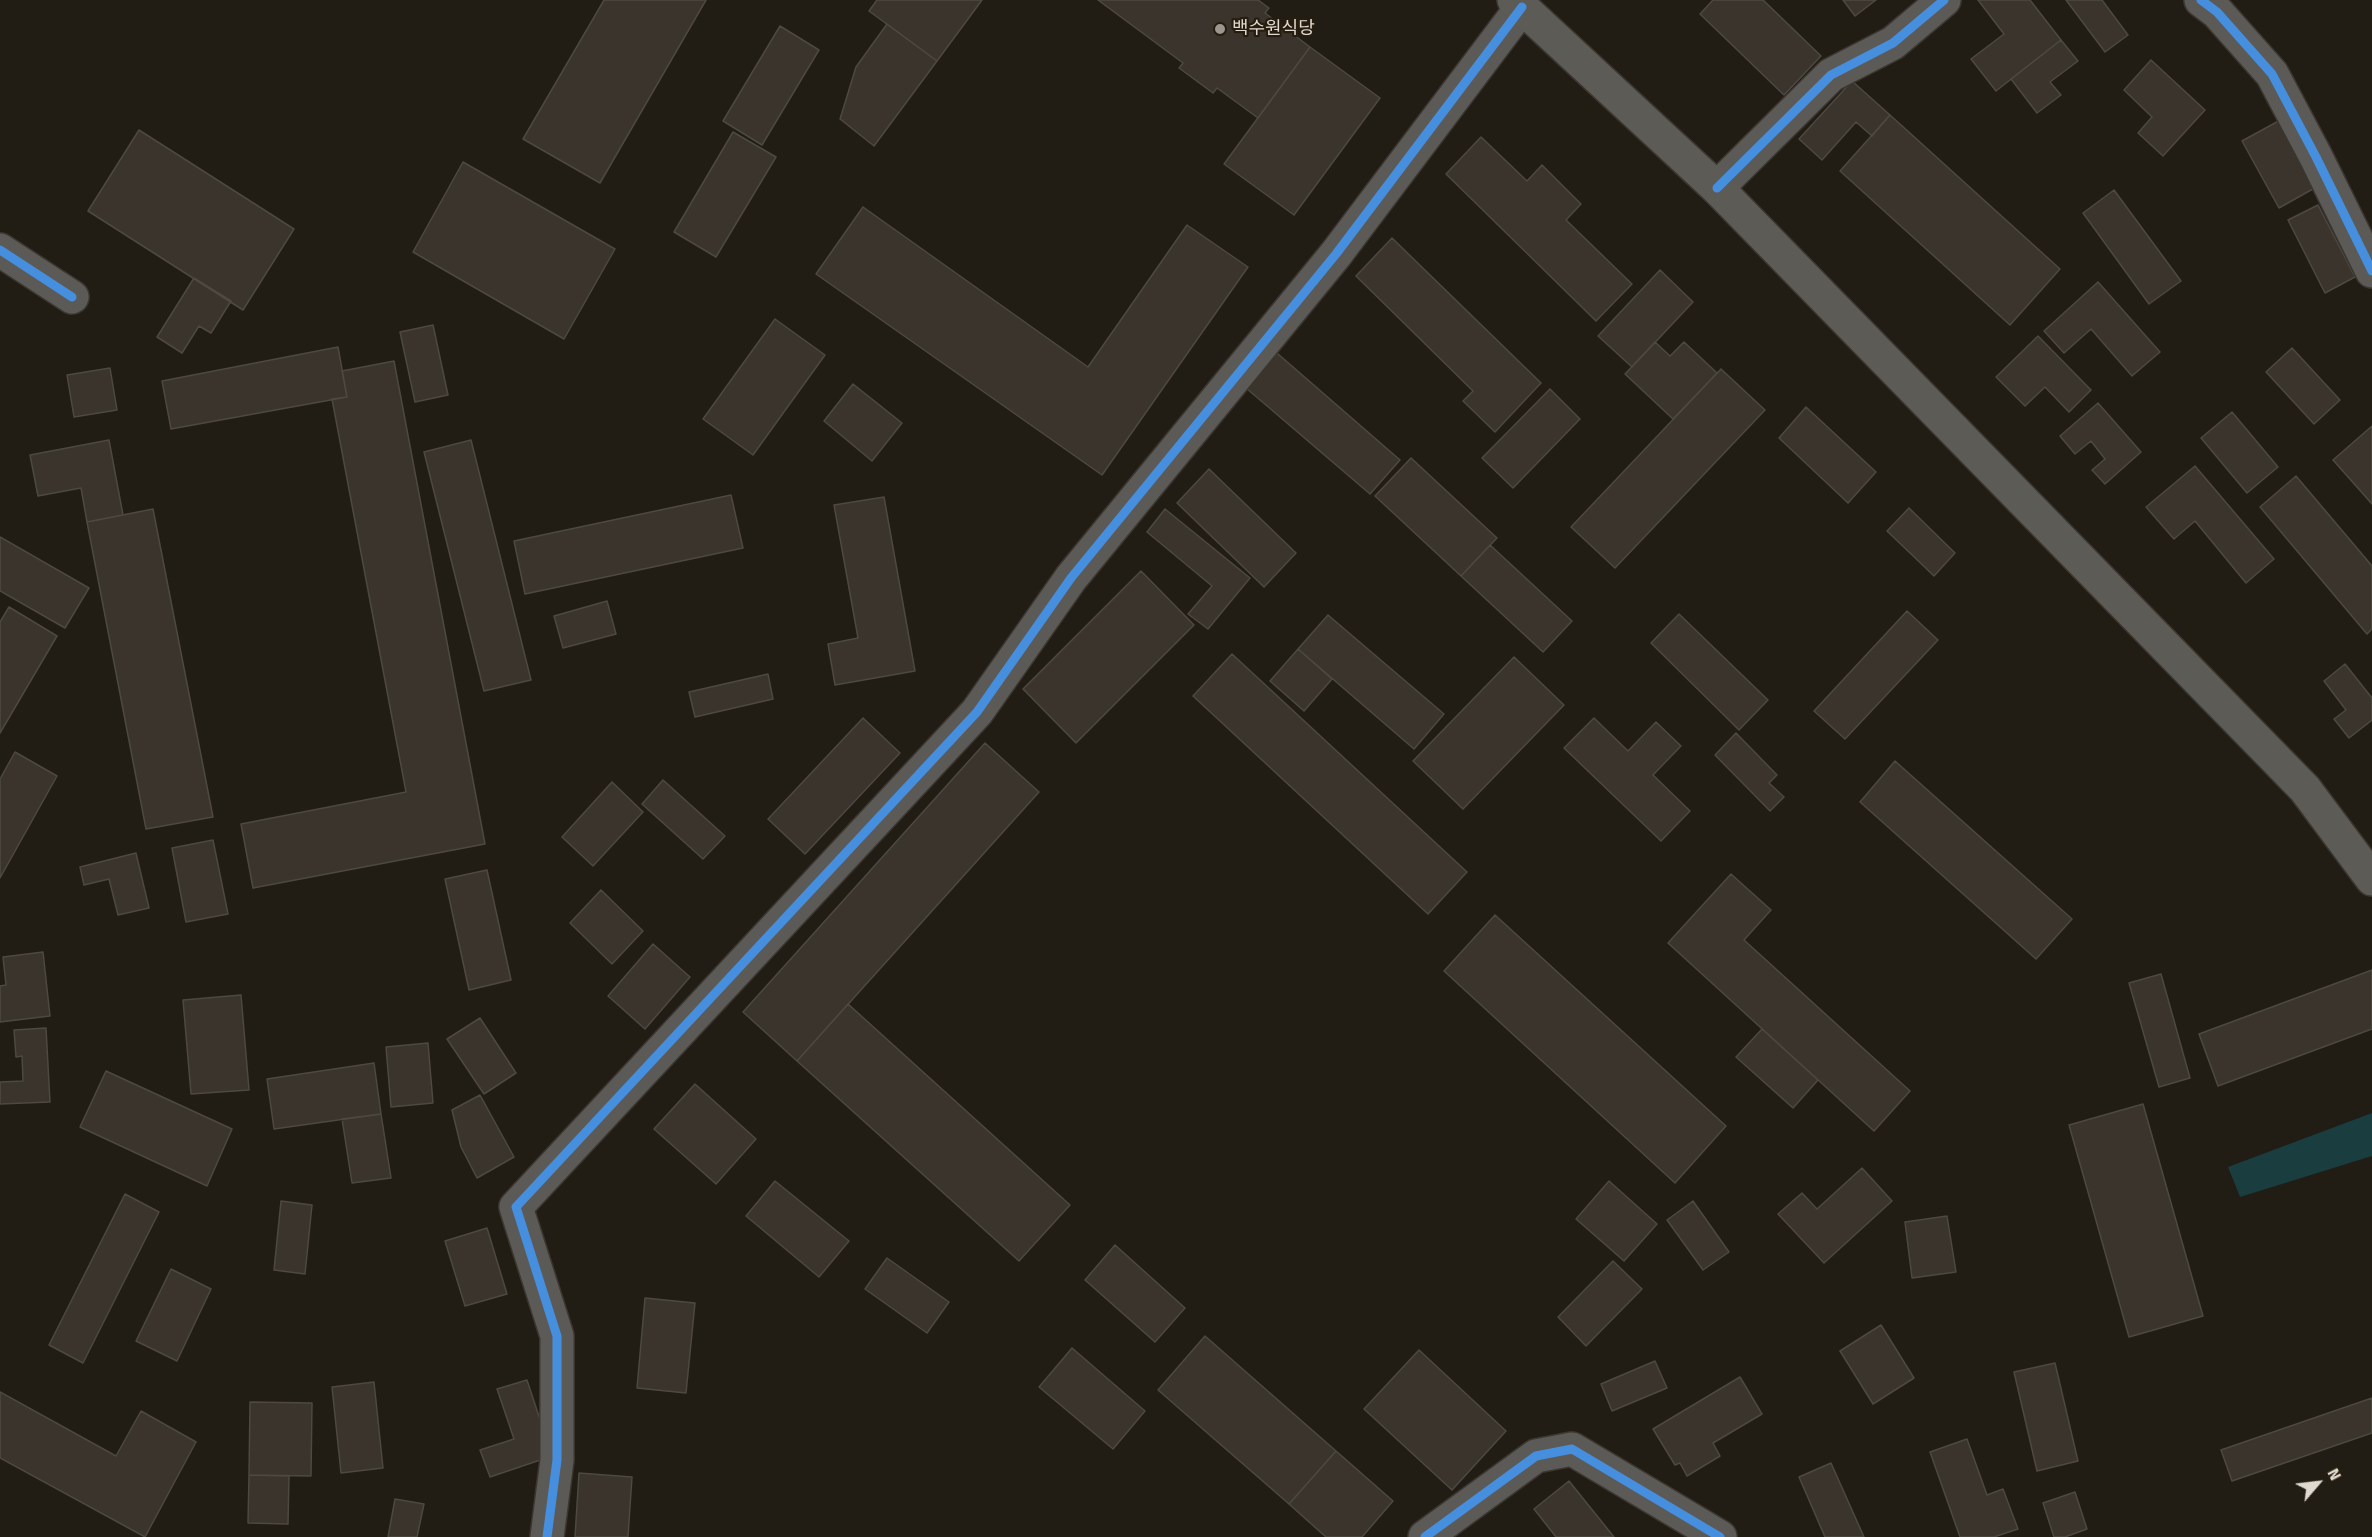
<!DOCTYPE html>
<meta charset="utf-8">
<style>
body{margin:0}
#map{position:relative;width:2372px;height:1537px;overflow:hidden;background:#211c14;font-family:"Fira Sans",sans-serif}
canvas{display:block}
.north{position:absolute;left:2288px;top:1453px;width:60px;height:60px;-webkit-text-stroke:4px #261d0f;paint-order:stroke;rotate:62deg;font-size:16px;font-weight:700;line-height:24px;text-align:center;color:#dfd9d0}
.north::after{content:'';display:block;margin:auto;width:21px;height:27px;background:#dfd9d0;clip-path:polygon(50% 0,100% 100%,50% 72%,0 100%)}
</style>
<div id="map">
<canvas width="2372" height="1537"></canvas>
<div class="north">N</div>
</div>
<script>
const ctx = document.querySelector('canvas').getContext('2d');
ctx.lineJoin = 'round';
function fill(path, color) {
  ctx.fillStyle = color;
  ctx.fill(path, 'evenodd');
}
function poly(rows) {
  const path = new Path2D();
  for (const r of rows) {
    path.moveTo(r[0], r[1]);
    for (let i = 2; i < r.length; i += 2) path.lineTo(r[i], r[i + 1]);
  }
  return path;
}
function stroke(path, color, width, dash) {
  ctx.strokeStyle = color;
  ctx.lineWidth = width;
  ctx.lineCap = dash ? 'butt' : 'round';
  ctx.setLineDash(dash || []);
  ctx.stroke(path);
}
function write(font, color, halo, rows, align = 'center') {
  ctx.font = font + ' "Fira Sans","Noto Sans KR",sans-serif';
  ctx.lineWidth = 4.5;
  ctx.setLineDash([]);
  ctx.textBaseline = 'middle';
  ctx.strokeStyle = halo;
  ctx.fillStyle = color;
  for (const [text, x, y, turn = 0] of rows) {
    ctx.save();
    ctx.translate(x, y);
    ctx.rotate((+turn || 0) * Math.PI / 180);
    ctx.textAlign = isNaN(turn) ? turn : align;
    if (halo) ctx.strokeText(text, 0, 0);
    ctx.fillText(text, 0, 0);
    ctx.restore();
  }
}
fill(poly([
 [2372,1113,2372,1156,2240,1197,2228,1167]
]), '#1a3d40');
const building = poly([
 [604,0,706,0,600,183,523,139,604,0],
 [877,0,982,0,937,61,869,11,877,0],
 [1098,0,1258,0,1269,8,1265,13,1310,47,1258,118,1217,88,1213,93,1179,68,1183,63,1098,0],
 [1713,0,1763,0,1821,56,1784,95,1700,14,1713,0],
 [1843,0,1876,0,1855,16,1843,0],
 [1978,0,2030,0,2061,40,1996,91,1971,59,2004,34,1978,0],
 [2066,0,2102,0,2128,35,2105,52,2066,0],
 [887,24,937,61,874,146,840,119,856,67,887,24],
 [780,26,819,50,762,145,723,121,780,26],
 [2061,40,2078,61,2050,82,2061,95,2037,113,2011,79,2061,40],
 [1310,47,1380,98,1294,215,1224,164,1310,47],
 [2151,60,2205,110,2163,156,2138,133,2152,117,2124,90,2151,60],
 [1852,81,1890,115,1872,136,1856,122,1822,160,1799,139,1852,81],
 [1890,115,2060,269,2010,325,1840,171,1890,115],
 [2284,118,2320,185,2279,208,2242,141,2284,118],
 [139,130,294,229,243,310,88,211,139,130],
 [733,132,776,157,716,257,674,232,733,132],
 [1481,137,1527,181,1542,165,1581,204,1566,220,1632,284,1596,321,1446,174,1481,137],
 [463,162,615,249,564,339,413,252,463,162],
 [2114,190,2181,281,2149,304,2083,213,2114,190],
 [2318,205,2355,277,2325,293,2288,220,2318,205],
 [863,207,1088,367,1187,225,1248,267,1102,475,816,274,863,207],
 [1392,238,1541,383,1495,432,1463,401,1473,391,1356,276,1392,238],
 [1660,270,1693,302,1632,367,1598,336,1660,270],
 [194,278,231,301,211,333,199,326,182,353,157,337,194,278],
 [2098,282,2160,352,2132,376,2091,329,2064,353,2044,331,2098,282],
 [775,319,825,355,753,455,703,419,775,319],
 [433,325,448,395,415,402,400,332,433,325],
 [2038,336,2091,390,2069,412,2045,387,2025,406,1996,377,2038,336],
 [1655,342,1670,356,1684,342,1717,373,1673,419,1625,374,1655,342],
 [338,347,347,397,171,429,162,381,338,347],
 [1270,347,1400,460,1370,494,1239,382,1270,347],
 [2292,348,2340,400,2314,424,2266,372,2292,348],
 [394,361,485,844,253,888,241,824,406,792,332,399,347,397,342,371,394,361],
 [110,368,117,410,74,417,67,375,110,368],
 [1721,369,1765,410,1615,568,1571,527,1721,369],
 [853,384,902,423,872,461,824,421,853,384],
 [1550,389,1580,419,1513,488,1482,458,1550,389],
 [2098,403,2141,452,2105,484,2092,470,2105,459,2091,441,2075,454,2060,436,2098,403],
 [1806,407,1876,472,1848,503,1779,438,1806,407],
 [2232,412,2278,467,2247,493,2201,438,2232,412],
 [2372,426,2372,504,2333,460,2372,426],
 [109,440,123,515,87,522,81,488,38,496,30,455,109,440],
 [471,440,531,680,484,691,424,452,471,440],
 [1411,458,1497,538,1461,576,1375,496,1411,458],
 [2195,466,2274,559,2246,583,2195,521,2174,539,2146,507,2195,466],
 [1209,469,1296,553,1264,587,1177,503,1209,469],
 [2296,476,2372,566,2372,629,2367,634,2260,507,2296,476],
 [731,495,743,548,525,594,514,541,731,495],
 [884,497,915,671,835,685,828,644,858,638,834,505,884,497],
 [1909,508,1955,553,1934,576,1887,531,1909,508],
 [153,509,213,817,146,829,87,522,153,509],
 [1165,509,1250,578,1208,629,1188,614,1212,586,1147,532,1165,509],
 [0,537,89,588,65,628,0,591,0,537],
 [1490,545,1572,621,1543,652,1461,576,1490,545],
 [1141,571,1194,625,1076,743,1023,689,1141,571],
 [607,601,616,634,563,648,554,616,607,601],
 [9,607,57,636,0,733,0,622,9,607],
 [1907,611,1938,640,1845,739,1814,711,1907,611],
 [1679,614,1768,700,1739,730,1651,643,1679,614],
 [1328,615,1444,714,1414,749,1298,649,1328,615],
 [1298,649,1332,679,1304,711,1270,681,1298,649],
 [1232,654,1467,872,1428,914,1193,696,1232,654],
 [1514,657,1564,705,1463,809,1413,761,1514,657],
 [2345,664,2372,698,2372,720,2349,738,2334,719,2346,710,2324,681,2345,664],
 [768,674,773,699,695,717,689,692,768,674],
 [863,718,900,753,805,854,768,819,863,718],
 [1594,718,1628,751,1656,722,1681,746,1653,775,1690,811,1661,841,1564,748,1594,718],
 [1736,733,1777,775,1769,783,1784,797,1770,811,1715,755,1736,733],
 [985,743,1039,792,797,1061,743,1012,985,743],
 [15,752,57,776,0,878,0,779,15,752],
 [1895,761,2072,919,2036,959,1860,802,1895,761],
 [663,780,725,836,703,859,642,804,663,780],
 [612,782,643,812,593,866,562,837,612,782],
 [213,840,228,914,186,922,172,848,213,840],
 [136,853,149,908,118,915,109,879,84,885,80,867,136,853],
 [487,870,511,980,469,990,445,879,487,870],
 [1731,874,1771,910,1744,940,1910,1091,1874,1131,1668,943,1731,874],
 [601,890,643,931,612,964,570,923,601,890],
 [1495,915,1726,1126,1675,1183,1444,971,1495,915],
 [653,944,690,977,645,1029,608,996,653,944],
 [43,952,50,1016,0,1022,0,986,6,985,3,957,43,952],
 [2372,970,2372,1029,2218,1086,2199,1034,2372,970],
 [2161,974,2190,1078,2159,1087,2129,983,2161,974],
 [241,995,249,1090,191,1094,183,1000,241,995],
 [848,1004,1070,1205,1019,1261,797,1061,848,1004],
 [480,1018,516,1073,484,1094,447,1039,480,1018],
 [46,1028,50,1102,0,1104,0,1082,23,1081,22,1056,16,1057,14,1030,46,1028],
 [1762,1029,1818,1080,1793,1108,1736,1057,1762,1029],
 [428,1043,433,1103,391,1107,386,1047,428,1043],
 [374,1063,381,1114,274,1129,267,1079,374,1063],
 [106,1071,232,1129,207,1186,80,1127,106,1071],
 [695,1084,756,1139,716,1184,654,1129,695,1084],
 [480,1095,514,1157,477,1178,461,1147,452,1110,480,1095],
 [2143,1104,2203,1316,2129,1337,2069,1125,2143,1104],
 [381,1114,391,1178,352,1183,342,1119,381,1114],
 [1862,1168,1892,1201,1824,1263,1778,1214,1802,1193,1817,1209,1862,1168],
 [775,1181,849,1241,819,1277,746,1216,775,1181],
 [1609,1181,1657,1224,1624,1261,1576,1219,1609,1181],
 [125,1194,159,1212,83,1363,49,1345,125,1194],
 [281,1201,312,1205,305,1274,274,1270,281,1201],
 [1693,1201,1729,1252,1703,1270,1667,1220,1693,1201],
 [1947,1216,1956,1272,1912,1278,1905,1222,1947,1216],
 [487,1228,507,1294,465,1306,445,1241,487,1228],
 [1115,1245,1185,1308,1155,1342,1085,1280,1115,1245],
 [887,1258,949,1302,927,1333,865,1289,887,1258],
 [1613,1261,1642,1289,1586,1346,1558,1317,1613,1261],
 [171,1269,211,1289,177,1361,136,1341,171,1269],
 [645,1298,695,1303,686,1393,637,1388,645,1298],
 [1881,1325,1914,1378,1873,1404,1840,1351,1881,1325],
 [1205,1336,1336,1451,1289,1504,1158,1390,1205,1336],
 [1072,1348,1145,1411,1113,1449,1039,1387,1072,1348],
 [1419,1350,1506,1431,1452,1490,1364,1409,1419,1350],
 [1655,1361,1667,1388,1612,1411,1601,1384,1655,1361],
 [2055,1363,2078,1461,2037,1471,2014,1372,2055,1363],
 [1740,1377,1762,1414,1713,1443,1720,1456,1687,1476,1680,1463,1675,1465,1653,1429,1740,1377],
 [527,1380,552,1456,490,1477,480,1450,514,1439,497,1389,527,1380],
 [374,1382,383,1468,341,1473,332,1387,374,1382],
 [0,1392,116,1456,141,1411,196,1442,145,1537,0,1458,0,1392],
 [2372,1398,2372,1433,2232,1481,2221,1450,2372,1398],
 [250,1402,312,1403,311,1476,249,1475,250,1402],
 [1967,1439,1987,1495,2003,1489,2018,1529,1994,1537,1960,1537,1930,1452,1967,1439],
 [1336,1451,1393,1501,1362,1537,1326,1537,1289,1504,1336,1451],
 [1831,1463,1864,1537,1825,1537,1799,1477,1831,1463],
 [579,1473,632,1477,628,1537,575,1537,579,1473],
 [249,1475,289,1476,288,1524,248,1523,249,1475],
 [1569,1481,1614,1537,1556,1537,1534,1509,1569,1481],
 [2075,1492,2087,1529,2065,1537,2054,1537,2043,1503,2075,1492],
 [395,1499,424,1504,417,1537,388,1537,395,1499]
]);
fill(building, '#3a342c');
stroke(building, '#4d4942', 1.5);
const minor = poly([
 [2201,0,2217,12,2272,74,2316,157,2372,271],
 [1717,188,1831,75,1893,43,1944,0],
 [0,250,72,297],
 [547,1537,557,1460,557,1336,516,1207,977,712,1071,578,1336,254,1522,7],
 [1425,1537,1536,1456,1572,1449,1720,1537]
]);
const major = poly([
 [1514,0,1717,188,2305,789,2372,879]
]);
stroke(minor, '#3b362f', 36);
stroke(major, '#3b362f', 36);
stroke(minor, '#5c5a57', 33);
stroke(major, '#5d5b55', 33);
stroke(poly([
 [2201,0,2217,12,2272,74,2316,157,2372,271],
 [1717,188,1831,75,1893,43,1944,0],
 [0,250,72,297],
 [547,1537,557,1460,557,1336,516,1207,977,712,1071,578,1336,254,1522,7],
 [1425,1537,1536,1456,1572,1449,1720,1537]
]), '#468fdf', 9);
for (const [x, y, r, color] of [
 [1220,29,6,"#9c978e"]
]) {
  const dot = new Path2D();
  dot.arc(x, y, r, 0, 2 * Math.PI);
  ctx.fillStyle = color;
  ctx.fill(dot);
  stroke(dot, '#261d0f', 2);
}
write('18px', '#dfd9d0', '#261d0f', [
 ["백수원식당",1232,29]
], 'left');
</script>
